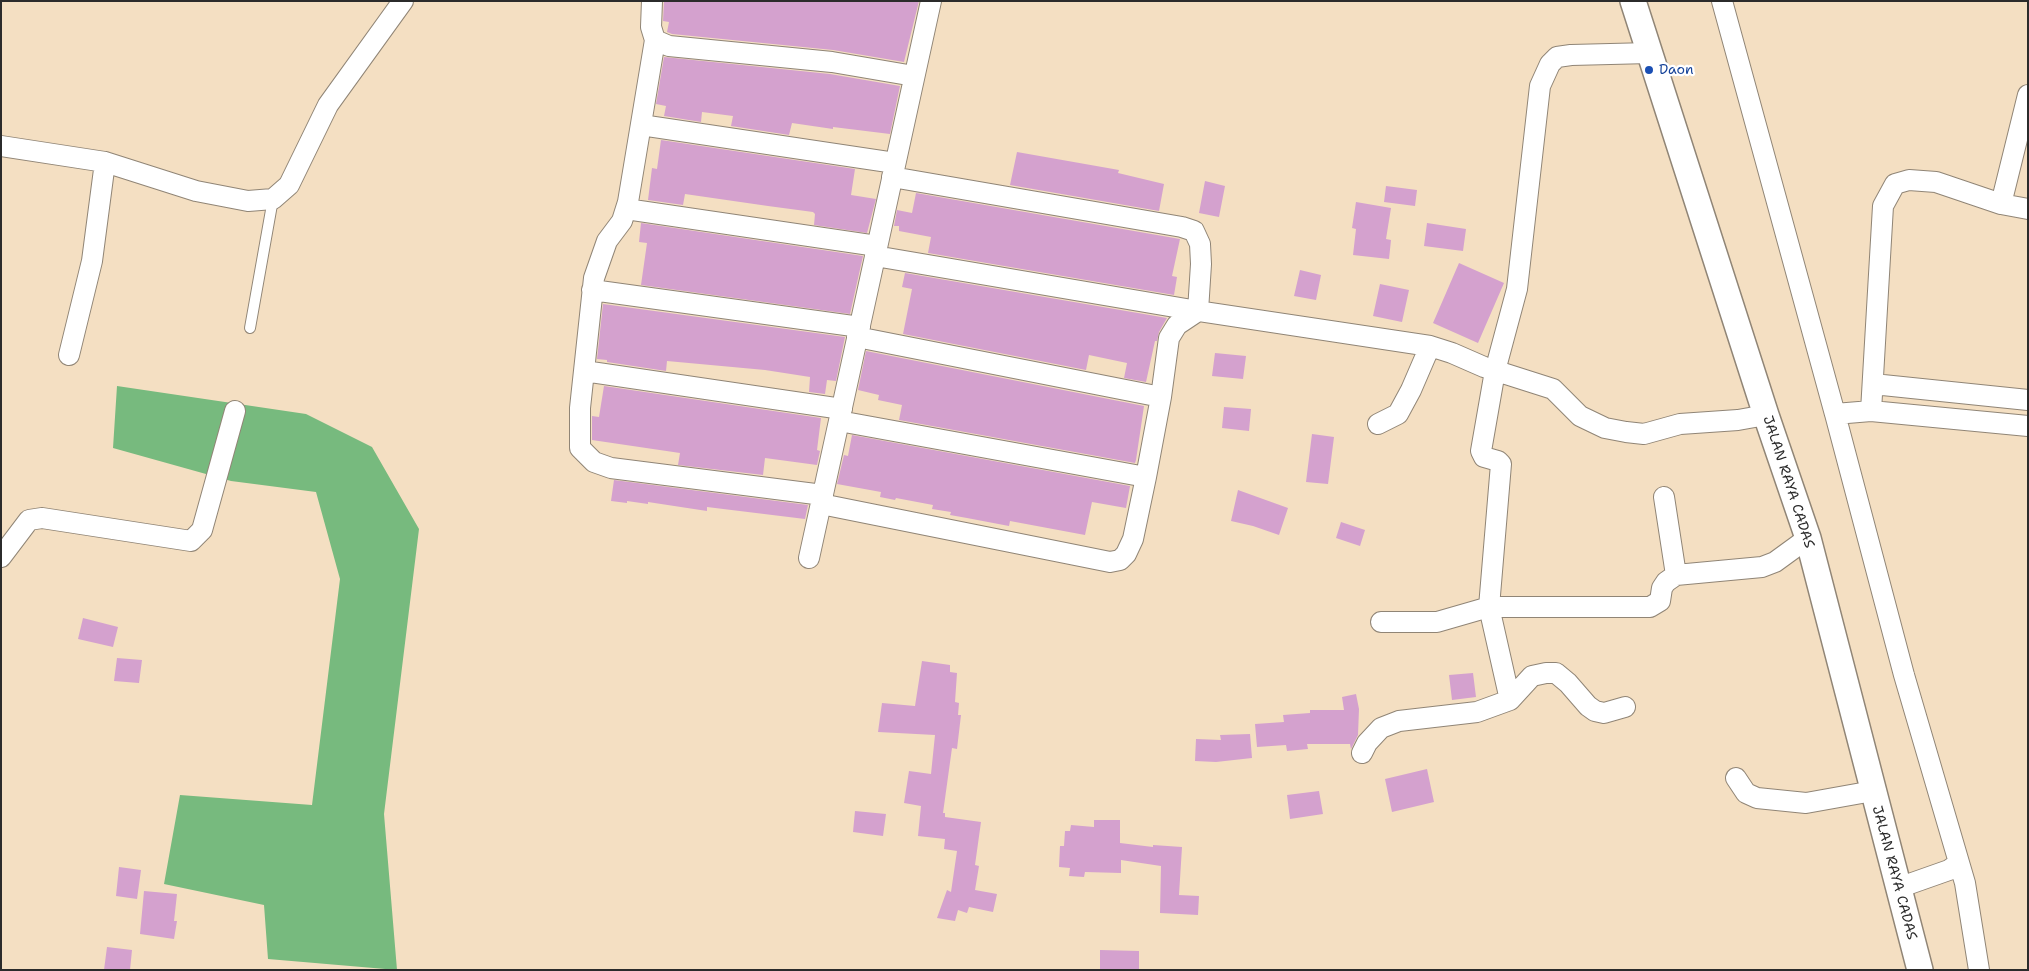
<!DOCTYPE html>
<style>
body{margin:0}
#map{position:relative;width:2029px;height:971px;overflow:hidden;background:#f4dfc2;font-family:"Shantell Sans",sans-serif}
canvas{display:block}
.frame{position:absolute;inset:0;border:2px solid #2b2b2b;pointer-events:none}
</style>
<div id="map">
<canvas width="2029" height="971"></canvas>
<div class="frame"></div>
</div>
<script>
const ctx = document.querySelector('canvas').getContext('2d');
ctx.lineJoin = 'round';
function fill(path, color) {
  ctx.fillStyle = color;
  ctx.fill(path, 'evenodd');
}
function poly(rows) {
  const path = new Path2D();
  for (const r of rows) {
    path.moveTo(r[0], r[1]);
    for (let i = 2; i < r.length; i += 2) path.lineTo(r[i], r[i + 1]);
  }
  return path;
}
function stroke(path, color, width, dash) {
  ctx.strokeStyle = color;
  ctx.lineWidth = width;
  ctx.lineCap = dash ? 'butt' : 'round';
  ctx.setLineDash(dash || []);
  ctx.stroke(path);
}
function write(font, color, halo, rows, align = 'center') {
  ctx.font = font + ' "Shantell Sans",sans-serif';
  ctx.lineWidth = 4.5;
  ctx.setLineDash([]);
  ctx.textBaseline = 'middle';
  ctx.strokeStyle = halo;
  ctx.fillStyle = color;
  for (const [text, x, y, turn = 0] of rows) {
    ctx.save();
    ctx.translate(x, y);
    ctx.rotate((+turn || 0) * Math.PI / 180);
    ctx.textAlign = isNaN(turn) ? turn : align;
    if (halo) ctx.strokeText(text, 0, 0);
    ctx.fillText(text, 0, 0);
    ctx.restore();
  }
}
fill(poly([
 [117,386,306,414,372,447,419,529,384,814,397,970,268,959,264,905,164,884,180,795,312,805,340,579,316,492,231,481,113,448]
]), '#77ba7e');
fill(poly([
 [664,1,919,1,904,62,833,50,672,34,667,32,669,22,663,21],
 [664,57,830,74,900,86,890,134,833,127,833,129,792,123,789,135,731,126,733,116,702,112,701,122,664,116,666,106,656,104],
 [661,140,855,169,851,195,876,199,867,233,814,225,815,214,813,212,768,206,685,194,683,205,648,200,652,168,657,169],
 [1017,152,1119,170,1118,173,1164,184,1159,211,1010,185],
 [1205,181,1225,186,1219,217,1199,213],
 [1386,186,1417,190,1415,206,1384,202],
 [916,193,1180,239,1172,276,1177,277,1174,295,928,253,931,237,899,231,899,226,894,226,897,210,912,213],
 [1356,202,1391,208,1386,239,1391,240,1389,259,1353,255,1356,229,1352,228],
 [641,223,863,256,850,314,641,285,647,243,639,242],
 [1427,223,1466,229,1463,251,1424,246],
 [1459,263,1504,283,1478,343,1433,323],
 [1300,270,1321,275,1316,300,1294,296],
 [905,273,1167,318,1159,332,1157,341,1155,341,1146,382,1124,378,1127,363,1089,355,1086,370,903,334,912,289,902,287],
 [1380,284,1409,290,1402,322,1373,316],
 [603,304,845,337,836,381,827,380,825,394,809,392,810,377,765,370,667,361,666,371,607,362,607,360,597,359],
 [866,351,1144,406,1136,460,1135,463,899,420,902,405,878,400,879,395,858,390],
 [1215,353,1246,356,1243,379,1212,376],
 [604,386,821,418,817,450,820,451,817,465,765,458,763,475,678,465,680,453,592,440,592,416,599,417],
 [1224,407,1251,409,1249,431,1222,428],
 [1312,434,1334,437,1328,484,1306,482],
 [852,435,1130,486,1126,508,1092,502,1085,535,1010,521,1009,526,967,518,950,515,951,512,932,509,933,505,896,498,895,500,880,497,881,492,837,484,844,455,848,456],
 [614,480,808,505,805,519,707,507,707,511,648,502,648,504,627,501,627,503,611,501],
 [1238,490,1288,508,1279,535,1253,526,1231,521],
 [1341,522,1365,530,1360,546,1336,538],
 [83,618,118,627,113,647,78,639],
 [117,658,142,660,139,683,114,681],
 [922,661,950,665,950,672,957,673,955,702,959,703,958,715,961,715,957,749,952,748,943,813,945,813,945,817,981,822,975,865,979,866,975,890,997,894,993,912,969,907,967,913,958,910,955,921,937,918,947,890,951,892,957,851,944,849,945,839,918,836,921,806,904,803,909,771,931,774,935,735,878,732,882,703,915,706],
 [1473,673,1476,697,1452,700,1449,675],
 [1356,694,1359,709,1358,735,1351,749,1350,744,1307,744,1308,749,1287,751,1286,745,1257,747,1255,724,1284,722,1283,715,1310,713,1310,710,1344,710,1342,697],
 [1250,734,1252,758,1216,762,1195,761,1196,739,1221,740,1220,735],
 [1427,769,1434,802,1392,812,1385,779],
 [1319,791,1323,814,1290,819,1287,795],
 [855,811,886,814,883,836,853,832],
 [1094,820,1120,820,1120,843,1153,847,1153,845,1182,847,1179,895,1199,896,1198,915,1160,913,1161,866,1121,860,1121,873,1085,872,1084,877,1069,876,1070,868,1059,867,1060,846,1064,846,1065,831,1070,831,1071,825,1094,827],
 [119,867,141,870,137,899,116,896],
 [144,891,177,894,174,921,177,921,174,939,140,934],
 [107,947,132,950,130,970,104,970],
 [1100,950,1139,951,1139,970,1100,970]
]), '#d4a1ce');
const service = poly([
 [250,328,273,199]
]);
const minor = poly([
 [652,1,651,27,655,40,669,46,832,62,914,76],
 [1722,1,1835,414,1871,411,2028,426],
 [655,40,628,202,622,221,607,241,594,278,580,408,580,448,594,462,611,468,823,495],
 [641,125,895,163],
 [1,146,105,162,196,191,248,201,273,199,289,185,328,105,403,1],
 [892,177,1182,227,1194,231,1200,244,1201,264,1198,311],
 [2001,204,2028,95],
 [626,209,877,246],
 [875,256,1198,311,1430,346,1452,353,1484,367,1553,389,1580,416,1605,428,1626,432,1644,434,1680,424,1738,420,1766,415],
 [592,290,860,327],
 [69,355,92,261,105,162],
 [584,371,842,409],
 [1873,384,2028,400],
 [1161,397,1169,338,1177,325,1198,311],
 [1871,411,1883,206,1895,184,1909,180,1936,182,2001,204,2028,209],
 [1835,414,1904,675,1965,883,1979,970],
 [839,421,1146,477],
 [1378,424,1398,414,1411,390,1430,346],
 [1664,497,1676,575],
 [821,504,1110,562,1120,560,1126,554,1133,539,1146,477,1161,397,857,337],
 [1,557,29,520,42,518,191,541,202,530,235,411],
 [809,558,931,1],
 [1381,622,1437,622,1489,607,1650,607,1660,601,1662,588,1666,582,1676,575,1762,567,1775,562,1808,538],
 [1510,700,1489,607,1501,464,1498,461,1484,457,1481,451,1495,371,1517,289,1540,86,1550,64,1557,57,1571,55,1650,53],
 [1362,753,1367,743,1381,728,1399,721,1477,712,1510,700,1532,676,1546,673,1556,673,1568,683,1588,706,1595,711,1604,713,1625,707],
 [1736,778,1746,793,1757,798,1806,803,1873,791],
 [1898,888,1949,870,1959,863]
]);
const tertiary = poly([
 [1633,1,1766,415,1808,538,1920,970]
]);
stroke(service, '#908576', 12);
stroke(minor, '#908576', 22);
stroke(tertiary, '#908576', 28);
stroke(service, '#fff', 10);
stroke(minor, '#fff', 20);
stroke(tertiary, '#fff', 25);
for (const [x, y, r, color] of [
 [1649,70,5,"#1a4fb4"]
]) {
  const dot = new Path2D();
  dot.arc(x, y, r, 0, 2 * Math.PI);
  ctx.fillStyle = color;
  ctx.fill(dot);
  stroke(dot, '#fff', 2);
}
write('14px', '#164399', '#fff', [
 ["Daon",1659,70]
], 'left');
write('14px', '#2b2b2b', '#fff', [
 ["JALAN RAYA CADAS",1788,482,72],
 ["JALAN RAYA CADAS",1894,873,75]
]);
</script>
